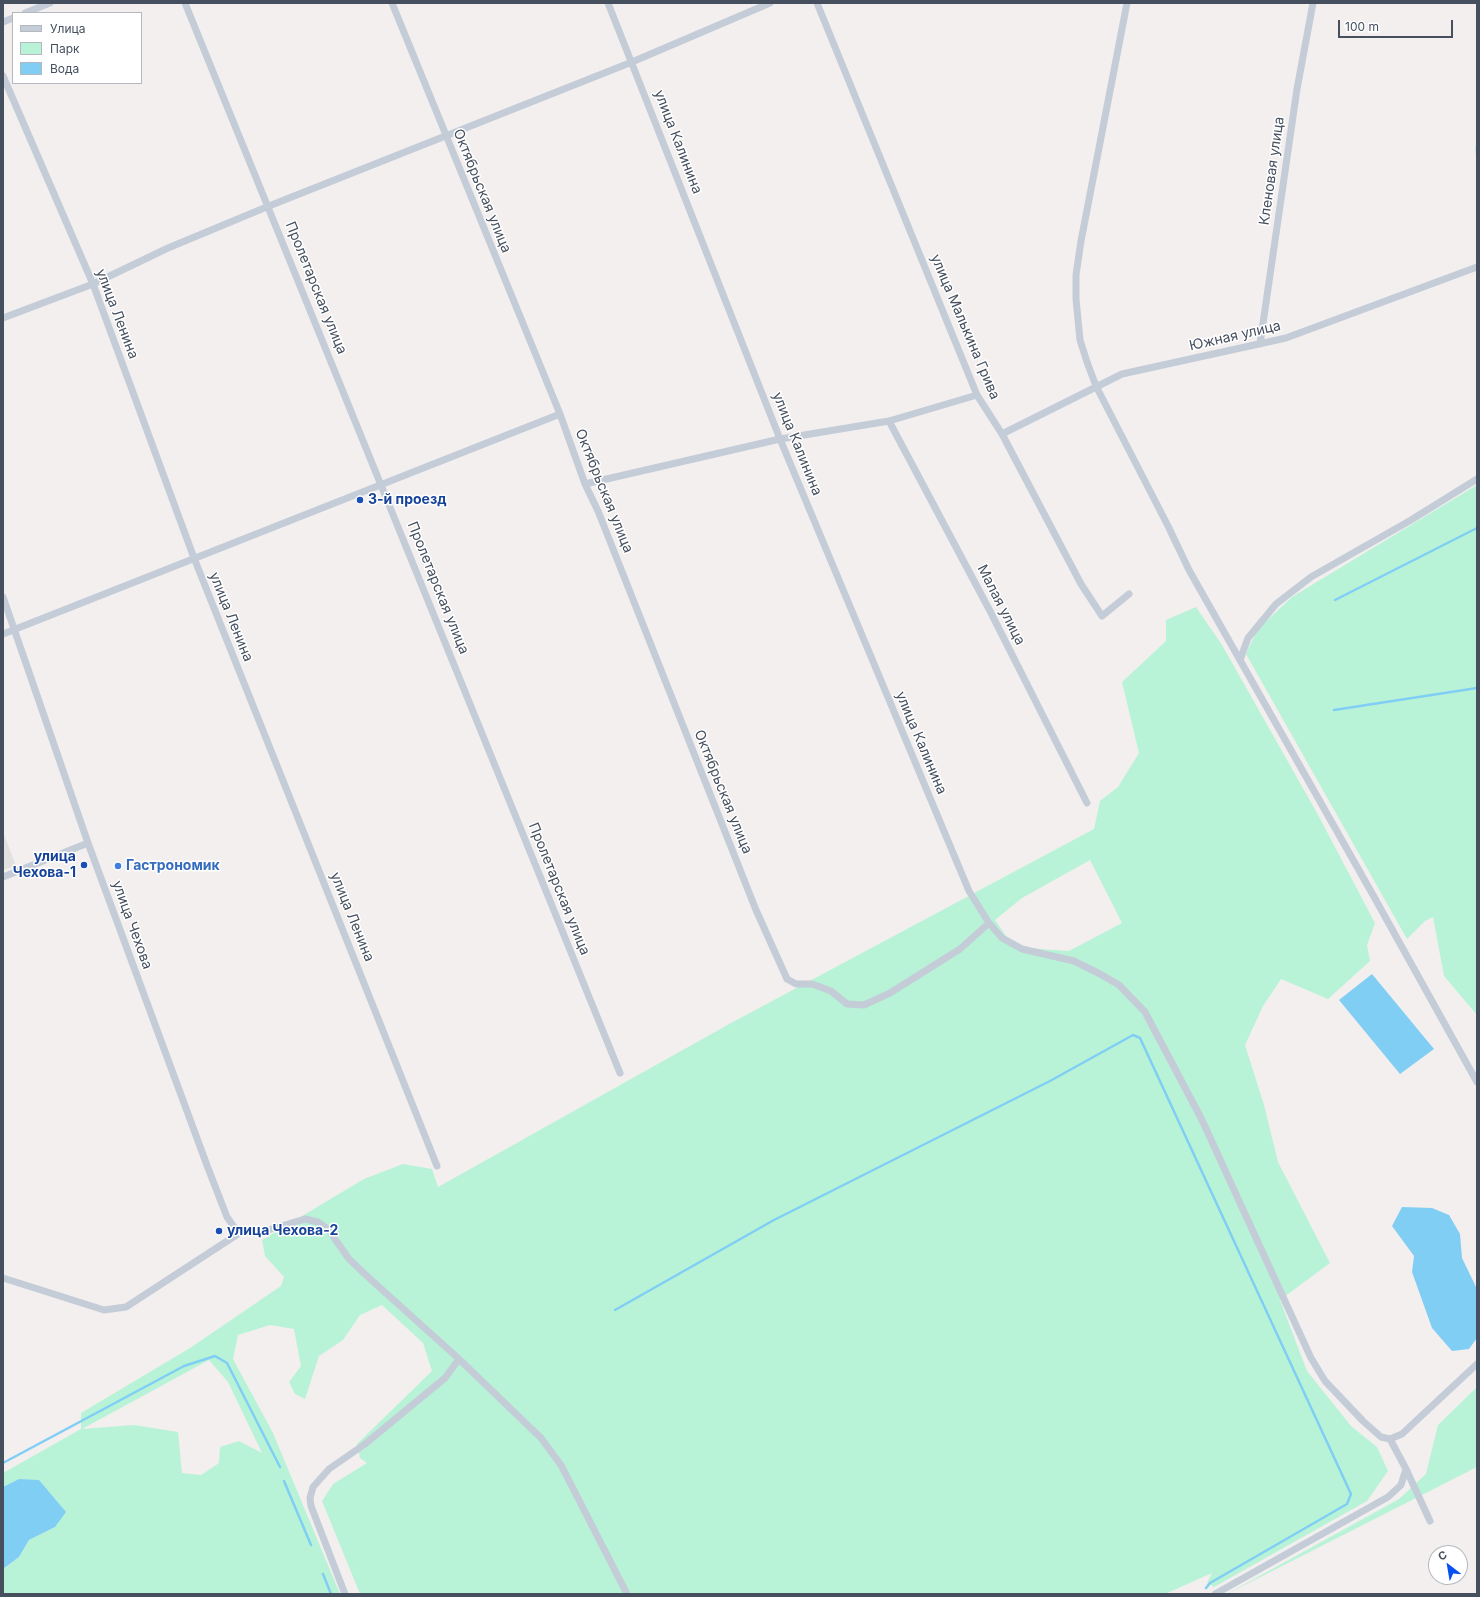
<!DOCTYPE html>
<meta charset="utf-8">
<style>
body{margin:0}
#map{position:relative;width:1480px;height:1597px;overflow:hidden;background:#f2efee;font-family:Inter,sans-serif}
canvas{display:block}
.frame{position:absolute;inset:0;border:4px solid #454f5e;pointer-events:none}
.legend{position:absolute;left:12px;top:12px;width:130px;height:72px;box-sizing:border-box;background:#fff;border:1px solid #b5b9bf;margin:0;padding:5px 7px;list-style:none;font-size:12px;color:#454f5e}
.legend li{display:flex;align-items:center;gap:8px;height:20px}
.legend b{width:20px;border:1px solid #b5b9bf}
.north{position:absolute;left:1428px;top:1545px;width:40px;height:40px;box-sizing:border-box;background:#fff;border:1px solid #b5b9bf;border-radius:50%;rotate:329deg;font-size:11px;font-weight:700;line-height:16px;text-align:center;color:#454f5e}
.north::after{content:'';display:block;margin:auto;width:14px;height:18px;background:#0750f3;clip-path:polygon(50% 0,100% 100%,50% 72%,0 100%)}
.scale{position:absolute;left:1338px;top:20px;width:115px;height:18px;box-sizing:border-box;border:2px solid #454f5e;border-top:0;padding-left:5px;font-size:12px;line-height:14px;white-space:nowrap;color:#454f5e;-webkit-text-stroke:3px #fff;paint-order:stroke}
</style>
<div id="map">
<canvas width="1480" height="1597"></canvas>
<div class="frame"></div>
<ul class="legend">
<li><b style="height:5px;background:#c4ccd8"></b>Улица</li>
<li><b style="height:11px;background:#b9f3d7"></b>Парк</li>
<li><b style="height:11px;background:#81cef5"></b>Вода</li>
</ul>
<div class="north">С</div>
<div class="scale">100 m</div>
</div>
<script>
const ctx = document.querySelector('canvas').getContext('2d');
ctx.lineJoin = 'round';
function fill(path, color) {
  ctx.fillStyle = color;
  ctx.fill(path, 'evenodd');
}
function poly(rows) {
  const path = new Path2D();
  for (const r of rows) {
    path.moveTo(r[0], r[1]);
    for (let i = 2; i < r.length; i += 2) path.lineTo(r[i], r[i + 1]);
  }
  return path;
}
function stroke(path, color, width, dash) {
  ctx.strokeStyle = color;
  ctx.lineWidth = width;
  ctx.lineCap = dash ? 'butt' : 'round';
  ctx.setLineDash(dash || []);
  ctx.stroke(path);
}
function write(font, color, halo, rows, align = 'center') {
  ctx.font = font + ' Inter,sans-serif';
  ctx.lineWidth = 3;
  ctx.setLineDash([]);
  ctx.textBaseline = 'middle';
  ctx.strokeStyle = halo;
  ctx.fillStyle = color;
  for (const [text, x, y, turn = 0] of rows) {
    ctx.save();
    ctx.translate(x, y);
    ctx.rotate((+turn || 0) * Math.PI / 180);
    ctx.textAlign = isNaN(turn) ? turn : align;
    if (halo) ctx.strokeText(text, 0, 0);
    ctx.fillText(text, 0, 0);
    ctx.restore();
  }
}
fill(poly([
 [3,832,16,866,3,870]
]), '#e3e0e0');
fill(poly([
 [1477,485,1477,1015,1444,976,1433,917,1425,921,1407,939,1246,654,1257,630,1292,597],
 [1196,607,1222,645,1317,813,1375,923,1367,945,1370,961,1328,999,1281,979,1263,1006,1245,1045,1264,1105,1278,1162,1330,1263,1280,1300,1307,1371,1351,1426,1377,1447,1388,1471,1367,1501,1214,1587,1207,1583,1212,1573,1165,1594,360,1594,322,1501,333,1484,367,1463,360,1458,357,1444,432,1371,423,1343,382,1305,360,1315,343,1340,319,1356,305,1399,295,1394,289,1382,301,1366,294,1329,270,1325,238,1335,233,1359,273,1433,340,1594,3,1594,3,1569,19,1557,29,1540,55,1527,19,1479,3,1487,3,1473,81,1429,81,1413,190,1348,281,1286,284,1277,265,1256,262,1240,364,1179,403,1164,432,1169,438,1187,731,1023,1094,829,1100,801,1118,787,1139,753,1122,682,1166,641,1166,620],
 [1090,860,1122,923,1069,951,1026,948,1006,936,995,920,1022,898],
 [209,1360,228,1382,262,1453,239,1441,220,1447,219,1463,201,1475,182,1473,178,1432,134,1425,82,1429],
 [1477,1387,1477,1467,1227,1594,1399,1499,1426,1474,1438,1425]
]), '#b9f3d7');
fill(poly([
 [1372,974,1434,1049,1400,1074,1339,1000],
 [1402,1207,1432,1208,1449,1215,1460,1234,1462,1258,1477,1289,1477,1338,1469,1349,1452,1351,1432,1328,1412,1272,1414,1256,1392,1226],
 [19,1479,39,1480,66,1512,55,1527,29,1540,19,1557,3,1569,3,1487]
]), '#81cef5');
stroke(poly([
 [1477,146,1477,153],
 [1335,600,1477,528],
 [1334,710,1477,688],
 [615,1310,774,1220,1050,1081,1133,1035,1140,1038,1351,1494,1347,1504,1210,1583,1206,1588],
 [3,1463,184,1366,215,1356,227,1363,280,1467],
 [284,1481,311,1545],
 [323,1574,331,1594]
]), '#81cef5', 2.5);
stroke(poly([
 [185,3,620,1073],
 [392,3,560,414,585,484,598,511,756,910,787,979,796,984,812,984,831,991,847,1004,864,1005,890,993,960,949,989,923],
 [608,3,780,439,969,891,989,923,1002,938,1022,949,1074,961,1100,974,1119,985,1145,1012,1202,1120,1311,1358,1325,1381,1363,1421,1381,1437,1390,1439,1402,1434,1477,1364],
 [817,3,977,395,1002,434,1081,584,1102,616,1129,594],
 [1127,3,1081,241,1076,275,1076,299,1080,340,1087,362,1096,386,1168,526,1189,570,1373,895,1477,1082],
 [25,13,50,3],
 [3,22,13,18],
 [3,76,93,284,194,558,437,1166],
 [3,318,93,284,168,248,269,206,632,62,770,3],
 [1260,344,1297,89,1313,3],
 [889,421,990,611,1087,803],
 [1002,434,1122,374,1286,338,1477,267],
 [585,484,780,439,889,421,977,395],
 [3,597,88,843,208,1168,227,1217,234,1227,241,1232],
 [3,634,560,414],
 [1240,660,1248,638,1276,604,1311,577,1411,520,1477,479],
 [3,877,88,843],
 [3,1278,104,1310,126,1307,241,1232,258,1233,305,1219,318,1222,328,1229,349,1259,368,1277,459,1359,541,1438,561,1465,627,1594],
 [1406,1469,1430,1521],
 [345,1594,311,1506,310,1498,313,1487,329,1469,365,1444,445,1378,459,1359],
 [1215,1594,1388,1497,1401,1485,1406,1469,1390,1439]
]), '#c4ccd8', 7);
for (const [x, y, r, color] of [
 [360,500,4,"#1a4fb4"],
 [84,865,4,"#1a4fb4"],
 [118,866,4,"#3f7fe0"],
 [219,1231,4,"#1a4fb4"]
]) {
  const dot = new Path2D();
  dot.arc(x, y, r, 0, 2 * Math.PI);
  ctx.fillStyle = color;
  ctx.fill(dot);
  stroke(dot, '#fff', 1.5);
}
write('14px', '#454f5e', '#fff', [
 ["улица Калинина",678,142,69],
 ["Кленовая улица",1272,171,-82],
 ["Октябрьская улица",482,191,68],
 ["Пролетарская улица",316,288,68],
 ["улица Ленина",117,314,69],
 ["улица Малькина Грива",965,327,67],
 ["Южная улица",1235,336,-13],
 ["улица Калинина",797,444,68],
 ["Октябрьская улица",604,491,68],
 ["Пролетарская улица",438,588,68],
 ["Малая улица",1001,605,63],
 ["улица Ленина",231,617,68],
 ["улица Калинина",921,743,67],
 ["Октябрьская улица",723,792,68],
 ["Пролетарская улица",559,889,68],
 ["улица Ленина",352,917,68],
 ["улица Чехова",132,925,70]
]);
write('bold 14px', '#164399', '#fff', [
 ["3-й проезд",368,500],
 ["улица",76,857,"right"],
 ["Чехова-1",76,873,"right"],
 ["улица Чехова-2",227,1231]
], 'left');
write('bold 14px', '#366cbe', '#fff', [
 ["Гастрономик",126,866]
], 'left');
</script>
